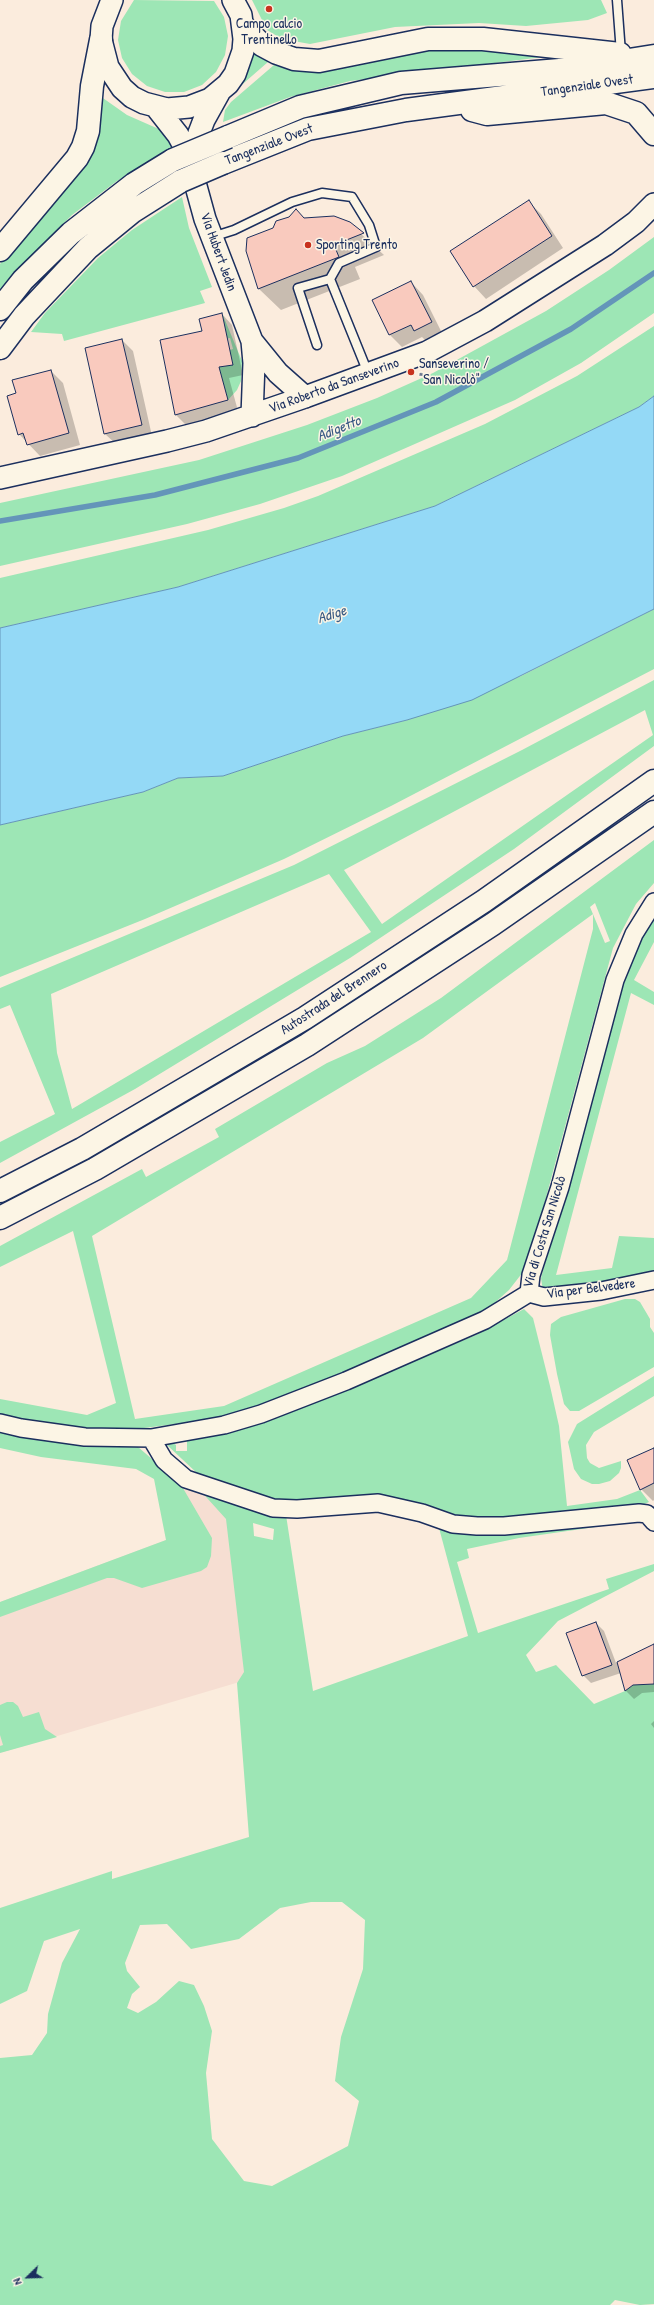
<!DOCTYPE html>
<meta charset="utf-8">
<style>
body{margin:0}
#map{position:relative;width:654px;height:2305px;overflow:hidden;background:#fbecdd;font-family:"Patrick Hand",sans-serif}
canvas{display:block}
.north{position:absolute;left:8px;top:2257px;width:40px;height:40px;-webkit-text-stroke:3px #fcf5e5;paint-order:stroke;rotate:247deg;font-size:11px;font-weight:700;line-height:16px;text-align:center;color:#1b2f5e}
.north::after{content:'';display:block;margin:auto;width:14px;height:18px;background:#1b2f5e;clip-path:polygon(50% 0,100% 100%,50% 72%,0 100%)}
</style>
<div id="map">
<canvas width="654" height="2305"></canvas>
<div class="north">N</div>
</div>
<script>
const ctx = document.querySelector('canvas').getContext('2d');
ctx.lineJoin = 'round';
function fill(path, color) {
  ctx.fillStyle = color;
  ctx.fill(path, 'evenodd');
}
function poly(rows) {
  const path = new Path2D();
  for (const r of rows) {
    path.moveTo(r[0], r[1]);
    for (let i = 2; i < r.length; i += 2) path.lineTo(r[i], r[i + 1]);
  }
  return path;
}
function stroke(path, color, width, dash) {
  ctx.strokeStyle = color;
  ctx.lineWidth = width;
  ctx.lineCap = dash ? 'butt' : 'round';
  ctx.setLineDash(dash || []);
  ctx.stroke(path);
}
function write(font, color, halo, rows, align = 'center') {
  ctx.font = font + ' "Patrick Hand",sans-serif';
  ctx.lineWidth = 3;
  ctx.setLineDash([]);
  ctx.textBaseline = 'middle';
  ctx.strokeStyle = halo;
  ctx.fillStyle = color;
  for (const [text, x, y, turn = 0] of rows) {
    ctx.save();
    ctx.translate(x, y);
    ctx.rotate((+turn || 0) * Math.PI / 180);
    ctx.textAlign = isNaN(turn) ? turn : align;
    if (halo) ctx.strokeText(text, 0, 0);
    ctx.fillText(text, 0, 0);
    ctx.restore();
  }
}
fill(poly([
 [180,1483,252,1507,263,1675,0,1753,0,1602,166,1540]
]), '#f6ded2');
fill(poly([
 [134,0,214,1,224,17,228,36,225,55,216,72,202,85,184,92,165,92,147,86,132,74,122,58,118,40,121,21],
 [252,0,601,0,607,13,588,20,526,26,479,23,395,27,310,44,282,39,267,30],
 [435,50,487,51,542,54,543,57,350,81,290,97,223,122,225,110,231,102,274,65,296,71,309,72,410,53],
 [252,51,268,62,237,89],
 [100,96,127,115,161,130,173,145,173,148,117,181,72,215,28,259,0,291,0,264,55,195],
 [182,197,189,228,212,287,200,291,205,303,64,341,62,334,31,332,45,313,98,258,132,230],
 [654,237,654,313,581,363,515,400,342,476,260,504,187,524,0,566,0,503,199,460,307,425,377,398,433,373,546,311,609,270],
 [222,313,242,361,241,381,237,390,228,400,223,384,212,386,200,331,202,331,203,335,225,330],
 [230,338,233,349,219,353,216,341],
 [654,326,654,396,639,407,435,506,178,587,0,628,0,578,208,530,284,508,318,496,485,424,577,376],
 [654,609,654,669,391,806,284,859,145,919,0,977,0,825,143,792,178,778,223,776,343,736,407,720,521,676],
 [654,680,654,746,514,849,350,958,135,1089,0,1163,0,1142,55,1114,10,1005,0,1009,0,988,294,865,522,750],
 [645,710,653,735,382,924,344,870],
 [329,874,371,932,72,1109,57,1053,51,994],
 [654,840,654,883,636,904,613,948,533,1246,523,1272,509,1290,490,1307,465,1321,339,1375,257,1408,223,1418,144,1428,88,1429,24,1421,0,1415,0,1399,87,1415,116,1403,73,1231,0,1267,0,1246,142,1169,146,1177,219,1137,215,1129,327,1063,365,1046,441,998],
 [595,903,610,941,605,943,590,907],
 [593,914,593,929,507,1260,471,1298,224,1406,135,1419,92,1236,423,1038],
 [654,912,654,942,634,980,654,992,654,1005,631,993,556,1275,612,1268,619,1236,654,1238,654,1275,643,1279,543,1291,541,1278,626,964],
 [625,1299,635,1299,640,1302,650,1319,650,1327,654,1333,654,1367,579,1411,570,1411,564,1404,557,1374,550,1335,551,1324,561,1317],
 [524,1309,533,1318,550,1386,559,1426,567,1506,617,1499,640,1490,649,1502,640,1506,473,1521,306,1500,275,1501,226,1488,198,1474,167,1445,167,1442,170,1441,176,1445,176,1451,187,1451,187,1440,230,1432,347,1389,476,1335],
 [654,1376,654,1396,594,1432,586,1445,587,1458,590,1463,599,1468,621,1461,621,1468,619,1473,610,1481,599,1484,592,1484,581,1479,574,1469,568,1442,577,1424],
 [0,1430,23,1437,56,1442,138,1447,180,1483,212,1538,211,1556,207,1567,201,1571,142,1588,114,1578,107,1578,0,1617,0,1602,166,1540,154,1479,136,1469,41,1457,0,1448],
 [198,1488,286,1515,313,1691,468,1636,439,1528,473,1534,644,1520,519,1538,467,1549,469,1558,457,1562,478,1633,609,1589,606,1579,654,1564,654,1571,558,1621,526,1655,536,1672,556,1665,594,1704,625,1691,633,1685,654,1684,654,2304,640,2305,615,2300,610,2305,0,2305,0,2058,32,2055,47,2033,48,2014,62,1963,80,1929,44,1941,27,1991,0,2004,0,1908,112,1871,112,1879,249,1837,237,1683,244,1672,226,1519],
 [253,1523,274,1529,273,1540,254,1536],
 [311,1902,342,1902,365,1920,363,1969,341,2037,335,2081,359,2101,348,2146,272,2186,244,2181,212,2139,206,2073,212,2031,204,2006,194,1985,179,1981,156,2002,138,2013,127,2008,132,1994,140,1987,127,1971,125,1963,140,1925,167,1924,191,1949,239,1939,280,1908],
 [7,1702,13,1702,18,1706,23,1717,39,1712,45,1729,57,1737,0,1753,0,1746,3,1745,0,1735,0,1705]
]), '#9de6b5');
const water = poly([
 [654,396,654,609,472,700,407,720,343,736,223,776,178,778,143,792,0,825,0,628,178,587,435,506,639,407,654,396]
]);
fill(water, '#94d9f6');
stroke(water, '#6495b9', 1);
fill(poly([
 [529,202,541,214,563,248,486,299,474,286,451,252],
 [296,210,305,219,349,223,384,255,355,267,360,279,281,310,259,289,247,250,290,218],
 [411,282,423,295,443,335,427,342,422,337,402,347,390,335],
 [222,314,232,325,243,375,229,378,238,411,187,426,176,415],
 [122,340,133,351,152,436,116,444,105,434,86,349],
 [51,371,63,383,80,445,40,456,19,434],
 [654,1447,654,1500,653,1501,641,1489,649,1451],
 [596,1623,604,1631,616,1663,651,1646,654,1650,654,1692,642,1693,634,1699,626,1691,621,1673,591,1683,583,1675],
 [654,1721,654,1728,651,1724]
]), '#0003');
stroke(poly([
 [0,521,155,495,298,458,436,402,571,329,654,273]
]), '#6495b9', 5.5);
const building = poly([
 [529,200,552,236,473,287,450,251,529,200],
 [296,209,304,218,334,216,350,222,364,233,334,245,339,257,258,289,246,251,247,238,273,228,276,221,289,217,296,209],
 [411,281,432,322,414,331,411,325,389,335,372,300,411,281],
 [222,313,233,365,219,367,228,400,175,415,160,340,202,331,199,319,222,313],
 [122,339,142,425,104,434,85,348,122,339],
 [51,370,69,433,27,445,23,433,18,435,7,396,16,393,12,380,51,370],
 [654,1448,654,1483,640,1490,627,1460,654,1448],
 [596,1622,612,1665,582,1676,566,1633,596,1622],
 [654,1644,654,1684,633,1685,625,1691,617,1662,654,1644]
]);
fill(building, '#f9cabe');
stroke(building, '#1b2f5e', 1);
const service = poly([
 [617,0,621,53],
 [212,237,234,230,292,202,322,193,352,197,369,225,376,247,339,263,330,279],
 [317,345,298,288,330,279,368,373]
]);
const minor = poly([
 [529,1293,544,1297,601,1291,654,1280],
 [0,1423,21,1428,85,1437,151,1438,224,1425,261,1414,346,1381,485,1320,529,1293,531,1275,560,1187,615,980,634,934,654,902],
 [151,1438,164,1460,186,1479,273,1508,297,1509,378,1503,422,1513,453,1524,477,1526,504,1526,639,1513,647,1514,654,1522]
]);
const tertiary = poly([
 [112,0,102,26,101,40,108,67,122,88,132,97,144,103,167,109,189,107,210,99,228,84,235,74,243,51,244,39,241,15,233,0],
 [219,93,204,120,199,133,192,161,194,179,205,219,252,341,254,363,252,416],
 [156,107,178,135,192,161],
 [252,341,278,373,305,397],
 [0,478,167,441,206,431,305,397,427,352,485,321,605,245,636,222,654,204]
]);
const trunk = poly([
 [244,27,262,45,277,53,294,59,319,61,428,39,483,39,620,54],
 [472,110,487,114,606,103,636,113,654,134],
 [228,137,300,107,401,83,572,69,654,56],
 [223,163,308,129,406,110,654,77],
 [0,250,77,158,83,147,88,131,92,86,101,40],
 [0,309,23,280,71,233,134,184,173,160],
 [0,348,24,316,88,248,132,212,181,181]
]);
const motorway = poly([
 [0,1191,82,1149,305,1018,484,901,654,781],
 [0,1218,95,1169,307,1045,493,924,654,812]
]);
stroke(service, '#1b2f5e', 11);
stroke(minor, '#1b2f5e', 20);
stroke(tertiary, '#1b2f5e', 24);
stroke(trunk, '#1b2f5e', 25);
stroke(motorway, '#1b2f5e', 25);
stroke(service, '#fcf5e5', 8);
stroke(minor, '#fcf5e5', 17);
stroke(tertiary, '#fcf5e5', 21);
stroke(trunk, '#fcf5e5', 22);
stroke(motorway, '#fcf5e5', 22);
const trunkBridge = poly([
 [173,160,228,137],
 [181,181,223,163]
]);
stroke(trunkBridge, '#1b2f5e', 25, []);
stroke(trunkBridge, '#fcf5e5', 22);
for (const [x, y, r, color] of [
 [269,9,4,"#c8321e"],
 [308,245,4,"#c8321e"],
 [411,372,4,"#c8321e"]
]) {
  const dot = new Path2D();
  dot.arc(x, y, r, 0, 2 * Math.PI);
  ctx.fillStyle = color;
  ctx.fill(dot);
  stroke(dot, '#fcf5e5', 1.5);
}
write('14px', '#1b2f5e', '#fcf5e5', [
 ["Campo calcio",269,24,"center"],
 ["Trentinello",269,40,"center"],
 ["Sporting Trento",316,245],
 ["Sanseverino /",419,364],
 ["\"San Nicolò\"",419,380]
], 'left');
write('14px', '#1b2f5e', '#fcf5e5', [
 ["Tangenziale Ovest",587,86,-8],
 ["Tangenziale Ovest",269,145,-21],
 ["Via Hubert Jedin",218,252,70],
 ["Via Roberto da Sanseverino",334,386,-20],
 ["Autostrada del Brennero",334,998,-33],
 ["Via di Costa San Nicolò",545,1232,-73],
 ["Via per Belvedere",591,1289,-7]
]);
write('italic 15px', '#395a84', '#fcf5e5', [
 ["Adigetto",339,429,-22],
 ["Adige",332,615,-18]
]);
</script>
